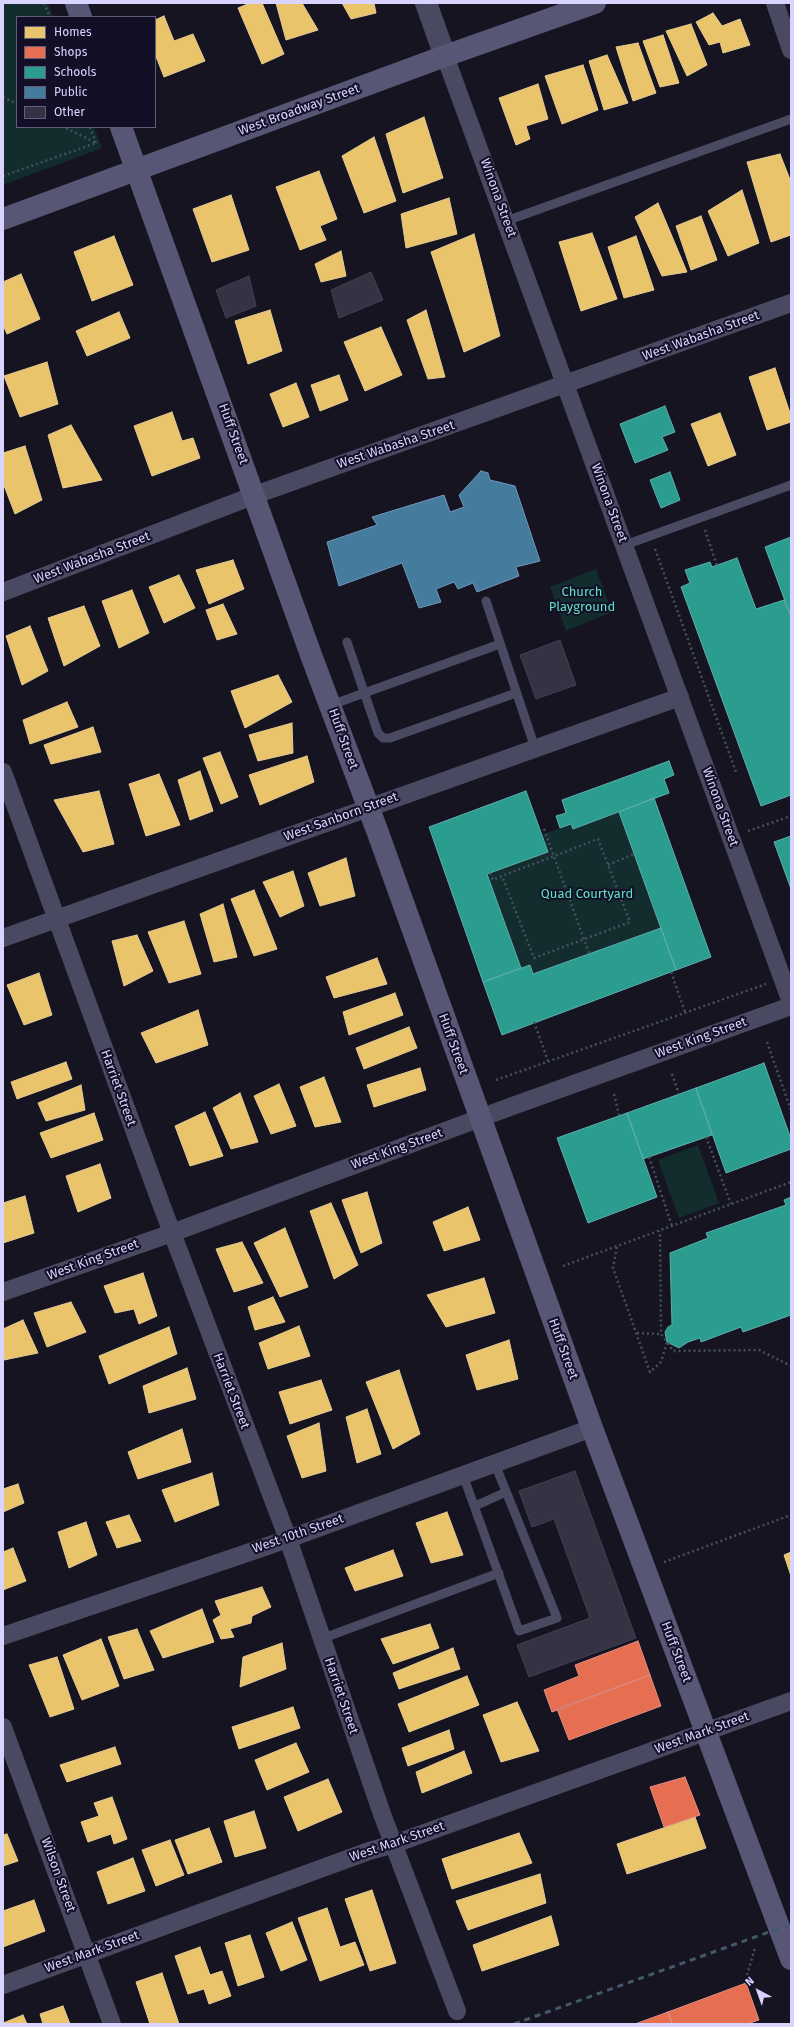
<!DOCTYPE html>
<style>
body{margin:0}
#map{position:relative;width:794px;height:2027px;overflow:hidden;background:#161421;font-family:"Fira Sans",sans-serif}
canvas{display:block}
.frame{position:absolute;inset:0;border:4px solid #d9d4ff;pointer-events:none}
.legend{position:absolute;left:16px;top:16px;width:140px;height:112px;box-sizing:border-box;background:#130f26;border:1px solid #625e7d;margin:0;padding:5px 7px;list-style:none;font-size:12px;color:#d9d4ff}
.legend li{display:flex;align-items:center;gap:8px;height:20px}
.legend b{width:20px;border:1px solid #625e7d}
.north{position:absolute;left:738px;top:1971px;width:40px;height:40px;-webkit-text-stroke:3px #130f26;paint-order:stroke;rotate:319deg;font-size:11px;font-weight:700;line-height:16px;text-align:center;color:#d9d4ff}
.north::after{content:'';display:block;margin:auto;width:14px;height:18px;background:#d9d4ff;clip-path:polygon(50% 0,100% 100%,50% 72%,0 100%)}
</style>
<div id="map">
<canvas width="794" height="2027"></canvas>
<div class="frame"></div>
<ul class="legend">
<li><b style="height:11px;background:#e9c46a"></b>Homes</li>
<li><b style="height:11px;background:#e76f51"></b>Shops</li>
<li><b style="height:11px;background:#2a9d8f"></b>Schools</li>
<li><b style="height:11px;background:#457b9d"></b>Public</li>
<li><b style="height:11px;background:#343243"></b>Other</li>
</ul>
<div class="north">N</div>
</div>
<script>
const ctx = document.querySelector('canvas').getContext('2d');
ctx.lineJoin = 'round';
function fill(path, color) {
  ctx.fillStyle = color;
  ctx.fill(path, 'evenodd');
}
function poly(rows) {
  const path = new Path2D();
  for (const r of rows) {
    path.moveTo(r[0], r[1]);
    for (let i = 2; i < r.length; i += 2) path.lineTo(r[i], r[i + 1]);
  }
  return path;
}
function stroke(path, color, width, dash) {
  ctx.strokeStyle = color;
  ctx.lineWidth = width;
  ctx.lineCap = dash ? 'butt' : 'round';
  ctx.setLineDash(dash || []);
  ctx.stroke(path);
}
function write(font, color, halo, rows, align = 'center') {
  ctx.font = font + ' "Fira Sans",sans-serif';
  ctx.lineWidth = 4;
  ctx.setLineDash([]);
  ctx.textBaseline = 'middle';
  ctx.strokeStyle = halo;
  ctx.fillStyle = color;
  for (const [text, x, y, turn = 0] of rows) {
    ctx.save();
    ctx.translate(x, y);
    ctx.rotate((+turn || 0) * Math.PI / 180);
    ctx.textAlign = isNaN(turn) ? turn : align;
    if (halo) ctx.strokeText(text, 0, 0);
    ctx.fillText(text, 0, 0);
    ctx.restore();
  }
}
fill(poly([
 [3,3,48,3,53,17,17,17,17,127,94,127,102,148,3,185],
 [596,569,612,612,566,631,550,587],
 [619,812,661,928,533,974,530,965,521,968,487,874,548,852,542,835,571,824,573,829],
 [698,1145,719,1203,679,1218,658,1160]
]), '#132c2d');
const homes = poly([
 [250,3,262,3,284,54,262,64,238,8,250,3],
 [276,3,302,3,318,30,286,40,276,3],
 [342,3,374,3,376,13,351,19,342,3],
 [713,13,722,26,740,19,750,45,723,53,720,42,709,45,696,22,713,13],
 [164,16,174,41,193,34,205,61,164,77,155,54,155,20,164,16],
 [691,24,707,65,687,76,666,31,691,24],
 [663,35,679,83,660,87,643,41,663,35],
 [638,43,656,93,633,101,616,47,638,43],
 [607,55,628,103,604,110,589,61,607,55],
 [583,65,598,110,562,124,545,76,583,65],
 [538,84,548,119,526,126,530,139,516,145,499,98,538,84],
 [424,117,443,178,403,193,386,134,424,117],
 [374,137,396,201,364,213,342,156,374,137],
 [780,154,791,182,791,235,771,242,747,162,780,154],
 [319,171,337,219,320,226,326,240,300,250,276,187,319,171],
 [742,190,759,243,728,256,708,211,742,190],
 [231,195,249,250,212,262,193,209,231,195],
 [449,198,457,234,406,248,401,214,449,198],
 [658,203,687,272,662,276,635,217,658,203],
 [701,216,717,260,691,270,676,226,701,216],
 [592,233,617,299,581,311,559,242,592,233],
 [474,234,500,336,464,352,431,252,474,234],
 [114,236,133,285,92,301,74,252,114,236],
 [636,236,654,290,624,298,608,247,636,236],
 [341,251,346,276,321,282,315,264,341,251],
 [21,274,40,319,7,334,3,325,3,282,21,274],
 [270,310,282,351,248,364,235,321,270,310],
 [426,310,445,377,428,379,407,320,426,310],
 [119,312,130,338,87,356,76,331,119,312],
 [381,327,402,375,365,391,344,342,381,327],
 [47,362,58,404,20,417,4,376,47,362],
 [775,368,791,416,791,422,767,430,749,377,775,368],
 [339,375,348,400,320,411,311,385,339,375],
 [296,383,309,417,283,427,270,394,296,383],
 [172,412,182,441,193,438,200,458,152,476,134,426,172,412],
 [720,413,736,455,708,466,691,424,720,413],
 [71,425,102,480,63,488,48,435,71,425],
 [25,446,42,500,15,514,3,483,3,453,25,446],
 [233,560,244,589,209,604,196,570,233,560],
 [179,575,195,608,164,623,149,587,179,575],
 [132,590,149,633,119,648,102,601,132,590],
 [223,604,237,634,217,640,206,610,223,604],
 [84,606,100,646,64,666,48,618,84,606],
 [30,626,48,671,22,685,6,636,30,626],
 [278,675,292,702,245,728,231,691,278,675],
 [67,702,78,727,30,744,23,720,67,702],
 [292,723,293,753,258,761,249,735,292,723],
 [93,727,101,752,51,764,44,745,93,727],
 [220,752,238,797,221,804,203,758,220,752],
 [307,756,314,782,260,805,249,775,307,756],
 [200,771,213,811,190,820,178,780,200,771],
 [159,774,180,825,146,836,129,784,159,774],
 [99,791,114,844,83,852,54,800,99,791],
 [346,858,355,896,320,906,308,873,346,858],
 [293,871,304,906,280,917,263,882,293,871],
 [254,890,277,949,254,956,231,899,254,890],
 [223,904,237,957,214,962,200,914,223,904],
 [184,921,201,974,169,983,148,932,184,921],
 [137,935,153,971,124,986,112,941,137,935],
 [377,958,387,984,334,998,326,977,377,958],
 [39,973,52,1015,24,1025,7,985,39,973],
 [395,993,403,1015,349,1035,343,1012,395,993],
 [198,1010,208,1045,156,1063,141,1033,198,1010],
 [409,1027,417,1048,364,1069,356,1048,409,1027],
 [66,1062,72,1079,17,1099,11,1082,66,1062],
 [420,1068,426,1090,374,1107,367,1085,420,1068],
 [324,1077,341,1122,315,1127,300,1087,324,1077],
 [279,1084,296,1126,271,1134,254,1096,279,1084],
 [81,1085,85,1110,46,1121,38,1103,81,1085],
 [240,1093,258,1142,231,1149,213,1108,240,1093],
 [205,1112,223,1156,190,1166,175,1126,205,1112],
 [94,1113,103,1140,51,1158,40,1133,94,1113],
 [100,1164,111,1198,78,1212,66,1176,100,1164],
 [367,1192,382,1243,361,1253,342,1200,367,1192],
 [25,1196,34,1233,3,1243,3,1203,25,1196],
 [331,1203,358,1265,334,1279,310,1211,331,1203],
 [468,1207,480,1240,444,1251,433,1222,468,1207],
 [285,1228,308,1287,280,1297,254,1243,285,1228],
 [242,1242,263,1283,234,1292,216,1249,242,1242],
 [143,1273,157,1316,139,1324,134,1309,115,1313,104,1286,143,1273],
 [484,1278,495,1313,446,1327,427,1295,484,1278],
 [273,1297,285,1322,255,1330,248,1307,273,1297],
 [71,1302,86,1332,47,1347,34,1313,71,1302],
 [23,1320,38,1353,4,1360,3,1329,23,1320],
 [299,1326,310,1356,268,1369,259,1343,299,1326],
 [169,1327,177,1354,109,1384,99,1356,169,1327],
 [509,1340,518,1379,477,1390,466,1355,509,1340],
 [187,1368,196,1399,149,1413,143,1386,187,1368],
 [399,1370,420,1434,393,1449,366,1382,399,1370],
 [321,1380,332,1410,290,1424,279,1392,321,1380],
 [367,1409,381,1454,357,1463,346,1417,367,1409],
 [319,1423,326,1471,302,1478,287,1436,319,1423],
 [182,1429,191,1462,138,1479,128,1452,182,1429],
 [212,1473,219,1505,175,1522,162,1490,212,1473],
 [18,1484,24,1503,3,1512,3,1489,18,1484],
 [447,1512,463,1555,431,1563,416,1523,447,1512],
 [129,1515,141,1541,117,1548,106,1522,129,1515],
 [86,1522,97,1555,69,1568,58,1532,86,1522],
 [13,1548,26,1581,3,1590,3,1552,13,1548],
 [393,1550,403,1576,355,1591,345,1568,393,1550],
 [791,1552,791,1576,784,1555,791,1552],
 [262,1587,271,1607,252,1616,251,1623,230,1629,234,1637,221,1639,213,1620,221,1615,215,1601,262,1587],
 [202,1609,214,1642,163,1658,150,1631,202,1609],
 [430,1624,439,1648,393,1664,381,1639,430,1624],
 [137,1629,154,1670,124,1679,108,1637,137,1629],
 [101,1639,119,1686,82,1700,63,1655,101,1639],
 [282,1643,286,1669,240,1687,243,1657,282,1643],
 [453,1648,460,1669,399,1689,393,1673,453,1648],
 [57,1657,74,1709,50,1717,29,1665,57,1657],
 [467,1676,479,1705,409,1732,398,1704,467,1676],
 [517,1702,539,1751,501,1762,483,1715,517,1702],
 [293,1707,300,1728,239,1749,232,1727,293,1707],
 [449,1730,454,1749,408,1766,402,1748,449,1730],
 [296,1743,309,1772,267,1790,255,1760,296,1743],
 [115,1747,121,1764,67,1782,60,1765,115,1747],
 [464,1751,472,1773,422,1793,416,1772,464,1751],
 [328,1779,342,1812,298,1831,284,1797,328,1779],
 [112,1797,127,1839,114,1844,111,1834,88,1842,81,1822,99,1816,94,1803,112,1797],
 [254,1811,266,1848,235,1857,224,1821,254,1811],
 [695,1817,706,1848,627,1874,617,1844,695,1817],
 [209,1828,222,1862,188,1874,175,1840,209,1828],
 [519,1833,532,1863,452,1889,442,1859,519,1833],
 [7,1834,18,1861,3,1866,3,1835,7,1834],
 [170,1840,184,1875,156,1886,142,1850,170,1840],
 [133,1858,145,1891,108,1904,97,1872,133,1858],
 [540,1874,546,1903,468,1930,456,1901,540,1874],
 [372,1890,396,1963,370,1971,345,1899,372,1890],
 [34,1900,45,1931,3,1947,3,1911,34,1900],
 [327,1908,340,1947,355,1942,364,1965,320,1981,298,1918,327,1908],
 [551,1916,559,1945,482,1971,473,1945,551,1916],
 [292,1922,307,1960,281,1971,266,1933,292,1922],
 [250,1935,264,1977,238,1986,225,1943,250,1935],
 [200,1947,210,1975,222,1971,231,1996,209,2004,204,1989,188,1994,175,1956,200,1947],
 [162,1973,179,2024,150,2024,136,1982,162,1973],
 [63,2006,70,2024,43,2024,40,2014,63,2006],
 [23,2015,27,2024,3,2024,3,2023,23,2015]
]);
fill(homes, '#e9c46a');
stroke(homes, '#e4c997', 1);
const shops = poly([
 [638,1641,650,1675,552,1712,544,1690,579,1676,575,1665,638,1641],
 [650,1675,661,1706,569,1740,557,1709,650,1675],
 [685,1777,700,1815,664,1827,650,1787,685,1777],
 [746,1983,759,2020,747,2024,672,2024,668,2012,746,1983],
 [668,2012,672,2024,635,2024,668,2012]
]);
fill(shops, '#e76f51');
stroke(shops, '#e38d85', 1);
const schools = poly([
 [665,406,675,432,662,437,668,450,635,463,620,424,665,406],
 [670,472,680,500,661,508,650,480,670,472],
 [791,537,791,617,765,547,791,537],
 [737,558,756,609,784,600,791,617,791,795,761,806,681,587,690,583,685,570,710,562,712,567,737,558],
 [669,761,674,775,664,779,669,793,573,829,571,824,560,828,556,816,566,813,562,800,669,761],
 [526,791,548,852,487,874,521,968,483,982,429,827,526,791],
 [654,798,711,957,676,970,619,812,654,798],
 [791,836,791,889,774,842,791,836],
 [661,928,676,970,502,1035,483,982,530,965,533,974,661,928],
 [764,1063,791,1139,791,1149,726,1173,696,1088,764,1063],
 [696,1088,712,1135,643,1159,627,1113,696,1088],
 [627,1113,657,1197,588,1223,557,1138,627,1113],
 [791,1197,791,1315,743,1332,741,1327,701,1342,700,1338,688,1342,679,1348,667,1342,665,1332,668,1327,672,1325,670,1253,708,1238,706,1233,786,1205,784,1200,791,1197]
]);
fill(schools, '#2a9d8f');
stroke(schools, '#5eaeb1', 1);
const public = poly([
 [481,471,488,473,490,480,515,486,540,561,516,567,519,576,477,592,473,583,458,589,454,582,436,589,441,602,419,608,402,563,339,586,327,542,377,525,372,517,444,495,450,512,464,507,459,495,481,471]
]);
fill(public, '#457b9d');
stroke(public, '#7196ba', 1);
const building = poly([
 [371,272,383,300,339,318,331,290,371,272],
 [249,276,256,306,226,318,216,290,249,276],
 [560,640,576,685,536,699,520,655,560,640],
 [575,1471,636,1638,529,1677,517,1645,590,1618,554,1519,532,1527,519,1491,575,1471]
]);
fill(building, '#343243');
stroke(building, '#433f54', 1);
stroke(poly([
 [44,3,50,17],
 [3,97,17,104],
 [90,127,96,143],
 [3,176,96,143,64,127],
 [705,530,717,566],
 [655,549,736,772],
 [544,829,589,953],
 [748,831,791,816],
 [608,865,634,854],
 [490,873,493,880,502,876,554,856,598,839,630,922,534,958,502,876],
 [671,972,685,1012],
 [534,1022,548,1061],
 [767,1042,791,1110],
 [672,1074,679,1094],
 [496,1080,766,984],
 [614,1094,619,1115],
 [706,1137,731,1204],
 [649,1157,672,1226],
 [617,1247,613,1268,650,1372,661,1362,667,1342,661,1334,660,1231],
 [563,1266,791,1182],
 [637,1333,661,1334],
 [668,1343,673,1351,759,1350,791,1366],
 [664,1562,791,1515],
 [747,1975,755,1948]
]), '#44505f', 2.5, [2, 3]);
stroke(poly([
 [506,221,791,119],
 [625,545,791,485],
 [486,601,535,748],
 [347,642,378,733,383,738,390,738,516,693],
 [331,705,500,644],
 [463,1475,519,1631,557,1618,495,1464],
 [475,1506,506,1492],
 [321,1639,499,1573]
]), '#4a4962', 9);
stroke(poly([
 [775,3,791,50],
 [445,56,791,1002],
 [3,592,255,495,791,303],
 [3,772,160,1201,288,1539,382,1814,457,2011],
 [3,938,680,697],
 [3,1292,172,1233,507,1108,791,1006],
 [3,1636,288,1539,592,1428],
 [3,1727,112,2024],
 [3,1985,369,1851,394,1844,791,1701]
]), '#4a4962', 18);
stroke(poly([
 [426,3,445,56]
]), '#4a4962', 22);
stroke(poly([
 [76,3,81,17],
 [121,127,311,655,378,833,592,1428,791,1959],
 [3,219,445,56,595,3]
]), '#575674', 22);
stroke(poly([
 [514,2024,791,1924]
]), '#43596b', 3, [6, 5]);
write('13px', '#d9d4ff', '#130f26', [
 ["West Broadway Street",299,110,-20],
 ["Winona Street",498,198,70],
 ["West Wabasha Street",701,336,-20],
 ["Huff Street",233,434,70],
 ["West Wabasha Street",396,445,-19],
 ["Winona Street",609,503,70],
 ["West Wabasha Street",92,558,-21],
 ["Huff Street",343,739,70],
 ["Winona Street",720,807,70],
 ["West Sanborn Street",341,817,-20],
 ["West King Street",701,1038,-20],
 ["Huff Street",453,1044,70],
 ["Harriet Street",118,1088,70],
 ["West King Street",397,1149,-20],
 ["West King Street",93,1260,-20],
 ["Huff Street",563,1349,70],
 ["Harriet Street",231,1391,69],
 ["West 10th Street",298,1534,-19],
 ["Huff Street",676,1652,69],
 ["Harriet Street",341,1696,71],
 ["West Mark Street",702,1733,-20],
 ["West Mark Street",397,1842,-19],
 ["Wilson Street",58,1875,70],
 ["West Mark Street",92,1952,-20]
]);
write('13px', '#5fe0c0', '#130f26', [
 ["Church",582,592],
 ["Playground",582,607],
 ["Quad Courtyard",587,894]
]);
</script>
